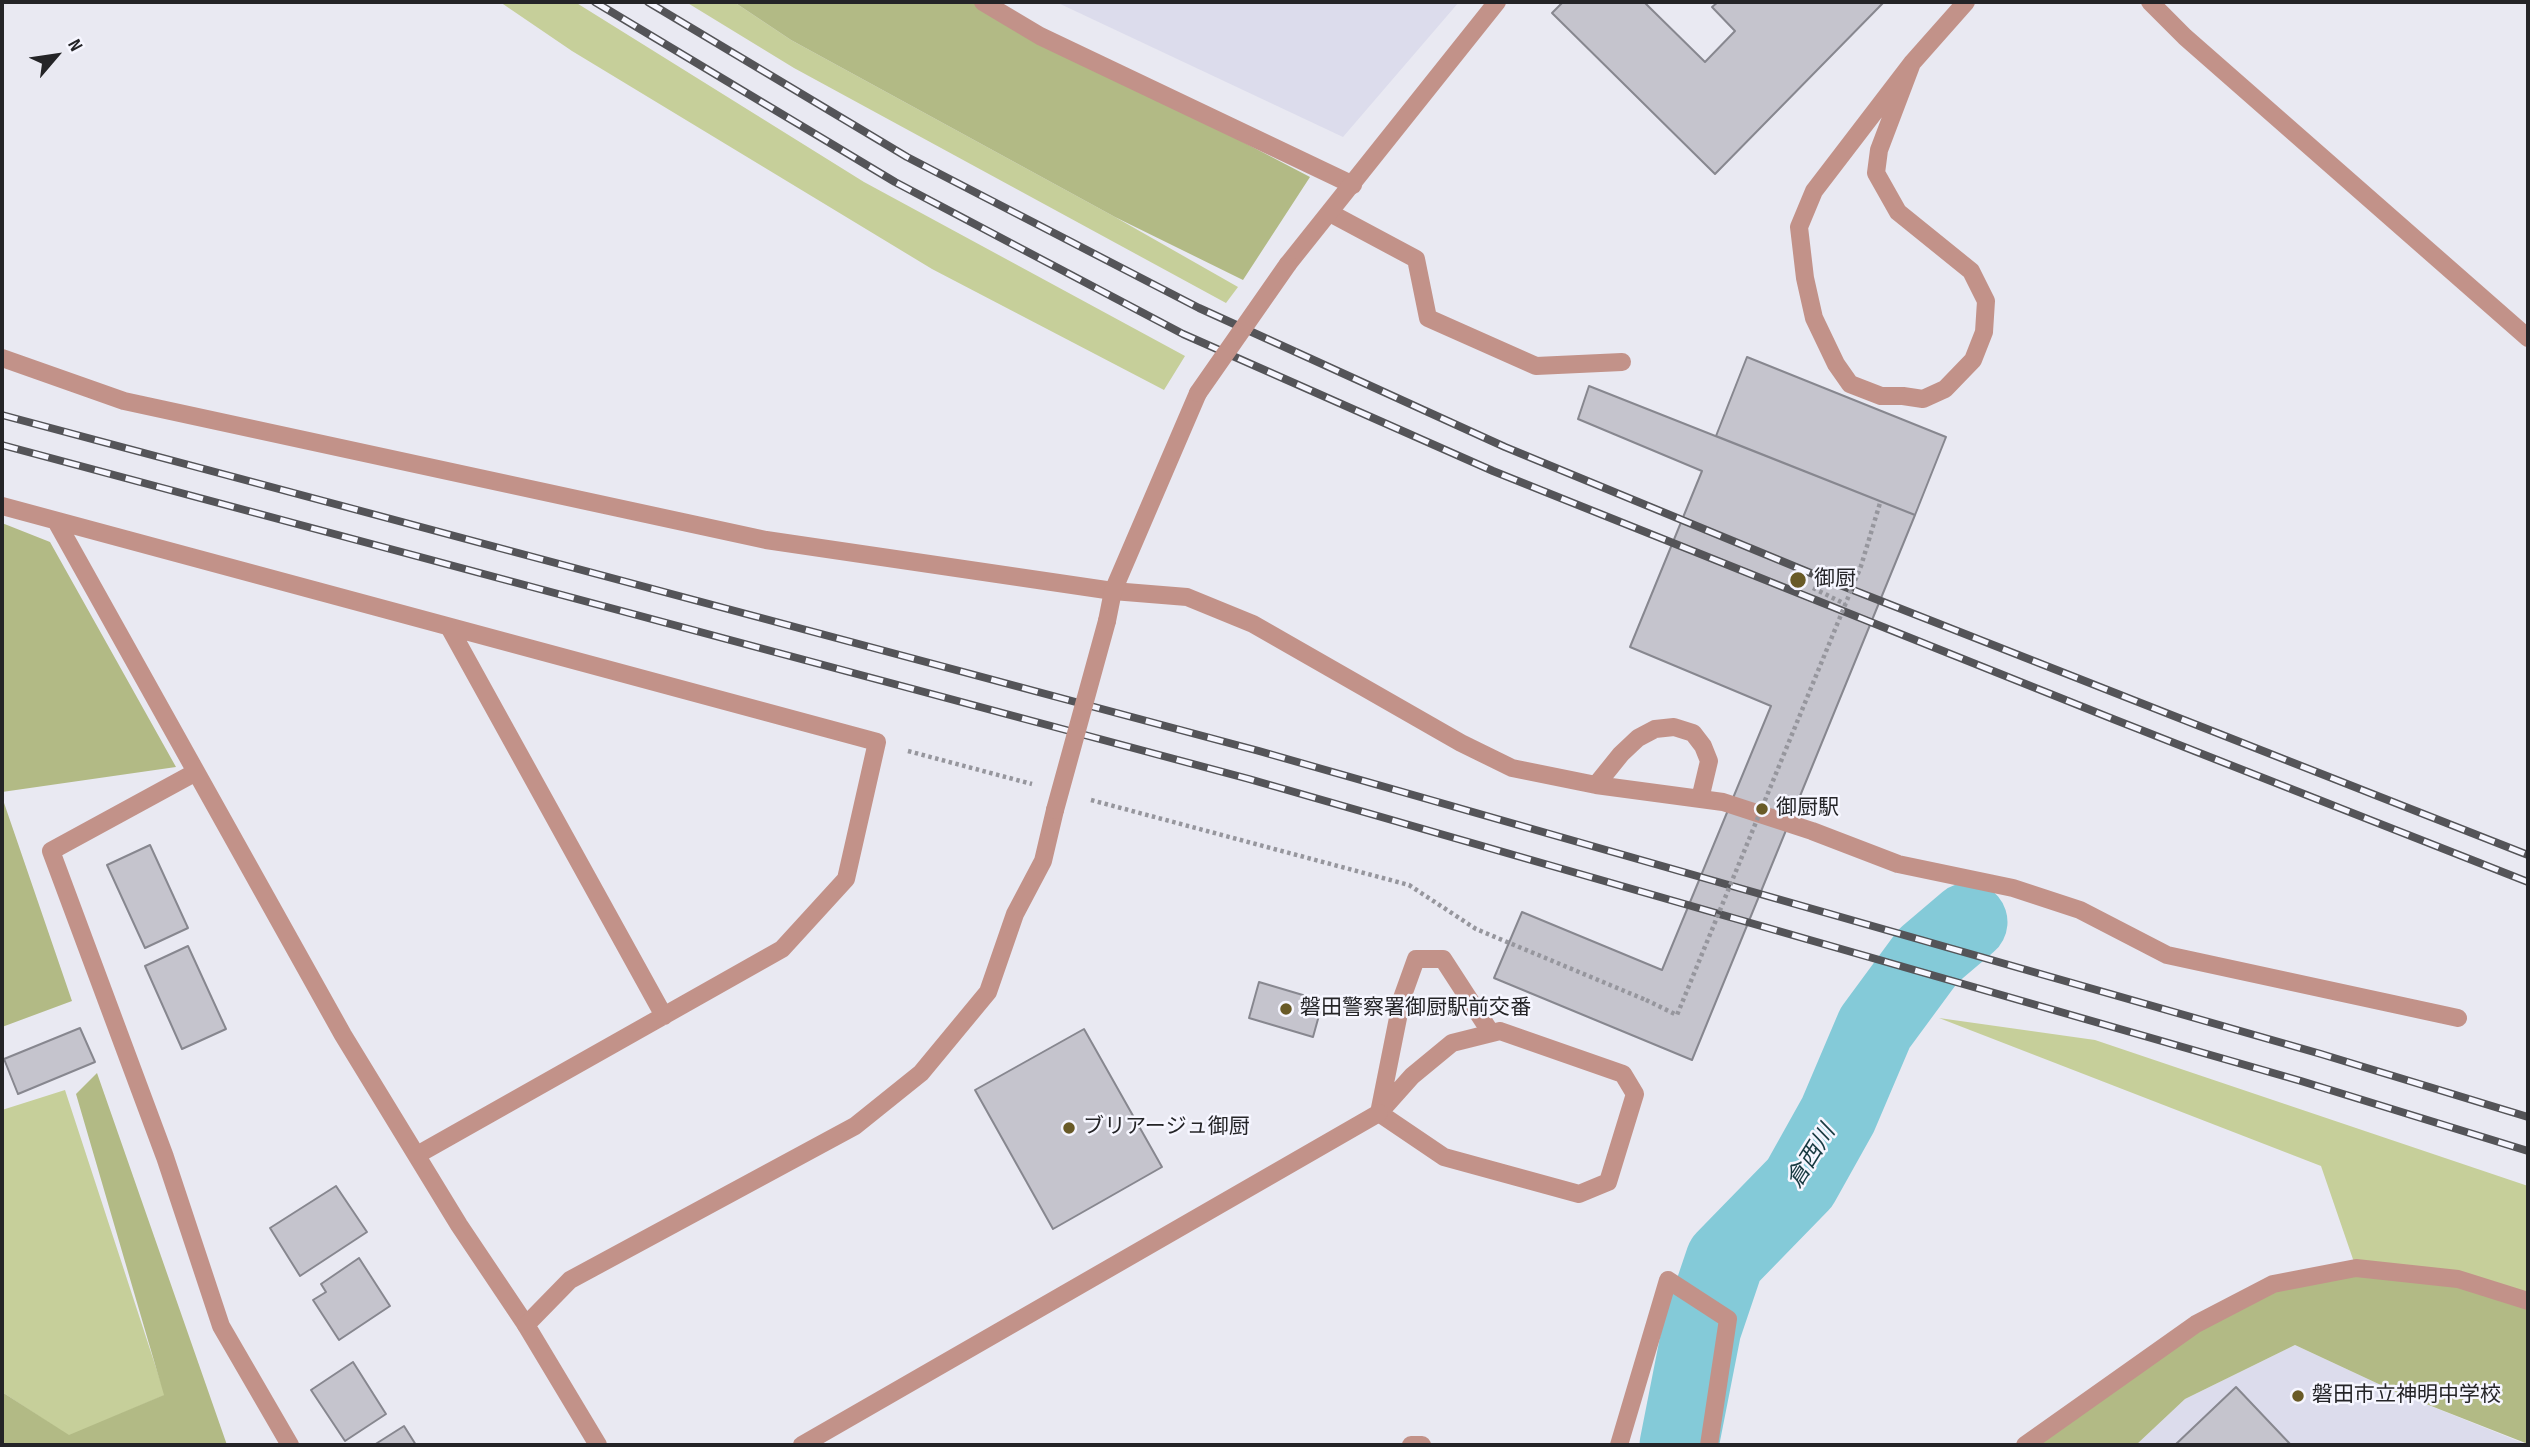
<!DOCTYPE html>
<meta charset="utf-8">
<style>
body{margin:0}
#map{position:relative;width:2530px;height:1447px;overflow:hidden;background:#e9e9f2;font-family:"Sofia Sans Condensed",sans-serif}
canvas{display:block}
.frame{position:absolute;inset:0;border:4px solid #242427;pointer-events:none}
.north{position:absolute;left:21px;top:21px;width:70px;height:70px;-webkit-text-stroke:5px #f6f6ff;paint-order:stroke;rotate:61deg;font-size:19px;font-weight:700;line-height:28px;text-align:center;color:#242427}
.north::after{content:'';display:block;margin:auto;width:24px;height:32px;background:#242427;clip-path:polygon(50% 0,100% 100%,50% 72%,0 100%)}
</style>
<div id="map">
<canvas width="2530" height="1447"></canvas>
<div class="frame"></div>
<div class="north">N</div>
</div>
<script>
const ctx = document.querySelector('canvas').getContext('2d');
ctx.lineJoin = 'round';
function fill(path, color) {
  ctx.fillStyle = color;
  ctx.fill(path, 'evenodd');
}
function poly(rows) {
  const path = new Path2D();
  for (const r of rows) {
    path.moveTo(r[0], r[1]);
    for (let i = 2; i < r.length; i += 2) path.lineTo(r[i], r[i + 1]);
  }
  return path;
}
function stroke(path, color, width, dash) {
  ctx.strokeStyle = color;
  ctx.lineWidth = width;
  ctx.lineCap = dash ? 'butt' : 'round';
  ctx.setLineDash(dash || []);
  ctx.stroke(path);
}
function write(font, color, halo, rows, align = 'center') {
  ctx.font = font + ' "Sofia Sans Condensed","Noto Sans JP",sans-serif';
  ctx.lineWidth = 5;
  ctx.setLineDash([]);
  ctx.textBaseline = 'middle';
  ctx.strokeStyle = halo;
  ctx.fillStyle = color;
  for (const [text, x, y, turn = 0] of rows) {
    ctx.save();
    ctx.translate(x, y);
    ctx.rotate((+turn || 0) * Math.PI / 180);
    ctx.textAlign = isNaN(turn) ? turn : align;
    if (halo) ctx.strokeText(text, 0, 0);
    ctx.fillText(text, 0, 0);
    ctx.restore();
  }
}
fill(poly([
 [1056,2,1459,2,1343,137],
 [2295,1345,2398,1393,2528,1445,2136,1445,2185,1399]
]), '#dcdcec');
fill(poly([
 [500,2,575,2,864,182,1185,356,1164,390,932,269,572,51],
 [686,2,734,2,791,40,1115,217,1238,287,1226,303,794,68],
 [1939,1018,2095,1040,2528,1186,2528,1314,2356,1268,2321,1166],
 [65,1090,165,1395,69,1436,2,1392,2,1110]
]), '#c6cf9a');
fill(poly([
 [734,2,983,2,1040,36,1310,177,1243,280,1115,217,791,40],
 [2,523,50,542,176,767,2,792],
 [2,797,72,1001,2,1027],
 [97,1073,227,1445,2,1445,2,1392,69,1435,164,1395,76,1094],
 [2334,1272,2425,1276,2528,1302,2528,1444,2398,1393,2295,1345,2185,1399,2136,1445,2034,1445,2241,1301]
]), '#b2ba85');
stroke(poly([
 [1679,1445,1702,1328,1725,1260,1800,1183,1838,1115,1875,1028,1928,956,1968,922]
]), '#84cad8', 79);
const building = poly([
 [1563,2,1644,2,1705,62,1735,31,1712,7,1718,2,1883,3,1715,174,1552,13,1563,2],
 [1747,357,1946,437,1915,515,1716,436,1747,357],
 [1589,386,1915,515,1692,1060,1494,978,1522,912,1662,970,1771,706,1630,647,1702,471,1578,419,1589,386],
 [150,845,188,928,145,948,107,865,150,845],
 [188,946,226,1029,182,1049,145,966,188,946],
 [1259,982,1323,1001,1313,1037,1249,1018,1259,982],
 [80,1028,95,1062,18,1094,4,1059,80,1028],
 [1084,1029,1162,1167,1053,1229,975,1090,1084,1029],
 [336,1186,367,1232,300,1276,270,1228,336,1186],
 [359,1258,390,1306,339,1340,313,1300,326,1292,321,1284,359,1258],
 [353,1362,386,1414,345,1441,311,1390,353,1362],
 [2236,1387,2291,1445,2175,1445,2236,1387],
 [404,1426,416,1445,374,1445,404,1426]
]);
fill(building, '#c5c4cd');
stroke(building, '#87878f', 2);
stroke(poly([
 [1813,588,1845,604],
 [908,751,1032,784],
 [1091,800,1409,885,1476,929,1646,1000]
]), '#96969d', 4.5, [3.5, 3.5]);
stroke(poly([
 [1330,213,1416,259,1428,318,1536,366,1622,362]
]), '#c29289', 18);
stroke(poly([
 [983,2,1040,36,1353,185],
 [1912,63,1879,150,1876,173,1898,212,1971,271,1986,301,1984,332,1973,360,1945,389,1923,399,1903,396,1881,396,1850,384,1836,364,1814,318,1805,278,1799,227,1814,191,1912,63,1966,2],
 [2,358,124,401,766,540,1113,591,1187,597,1253,624,1461,743,1512,768,1596,785,1723,802,1812,831,1898,864,2013,888,2080,910,2167,955,2458,1018],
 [2,506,877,742,846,879,782,949,417,1155],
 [56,521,343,1035,459,1225,526,1325],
 [449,627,664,1016],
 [196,772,51,851,165,1157,221,1326,290,1445],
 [1596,785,1621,754,1638,738,1655,729,1674,727,1693,733,1703,746,1709,761,1700,799],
 [1500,1031,1623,1074,1635,1094,1608,1182,1579,1194,1444,1157,1379,1113,1412,1076,1452,1043,1500,1031],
 [1379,1113,1402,998,1416,959,1443,959,1491,1033],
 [1411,1445,1422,1445],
 [1619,1445,1668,1280,1728,1319,1709,1445]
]), '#c29289', 18);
stroke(poly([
 [2150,2,2185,37,2528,338],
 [1288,264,1497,2],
 [1107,621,1113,591,1198,393],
 [598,1445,526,1325,570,1280,855,1126,921,1073,988,992,1015,914,1043,861,1055,810],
 [802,1445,1379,1113],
 [2025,1445,2196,1324,2273,1284,2356,1268,2458,1279,2528,1301]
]), '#c29289', 18);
const rail = poly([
 [595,2,895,182,1183,334,1493,471,2113,719,2528,882],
 [648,2,907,157,1199,308,1505,447,1830,581,2528,855],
 [2,415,1259,751,2321,1054,2528,1117],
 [2,445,1249,779,2301,1081,2528,1151]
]);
stroke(rail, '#545458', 8);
stroke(rail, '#f6f6ff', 5, [16]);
stroke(poly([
 [1646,1000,1677,1015,1861,566,1880,503]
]), '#96969d', 4.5, [3.5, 3.5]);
stroke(poly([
 [1198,393,1288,264],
 [1055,810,1107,621]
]), '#c29289', 18);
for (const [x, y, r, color] of [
 [1798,580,9,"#695a27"],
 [1762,809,7,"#695a27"],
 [1286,1009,7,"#695a27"],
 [1069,1128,7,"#695a27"],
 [2298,1396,7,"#695a27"]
]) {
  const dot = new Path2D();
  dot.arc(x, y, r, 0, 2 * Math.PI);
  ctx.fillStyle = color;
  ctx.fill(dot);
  stroke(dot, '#f6f6ff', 2.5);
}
write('21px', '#242427', '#f6f6ff', [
 ["御厨",1814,580],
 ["御厨駅",1776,809],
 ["磐田警察署御厨駅前交番",1300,1009],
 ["ブリアージュ御厨",1083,1128],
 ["磐田市立神明中学校",2312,1396]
], 'left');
write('italic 23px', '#183a41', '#f6f6ff', [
 ["倉西川",1812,1157,-58]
]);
</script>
